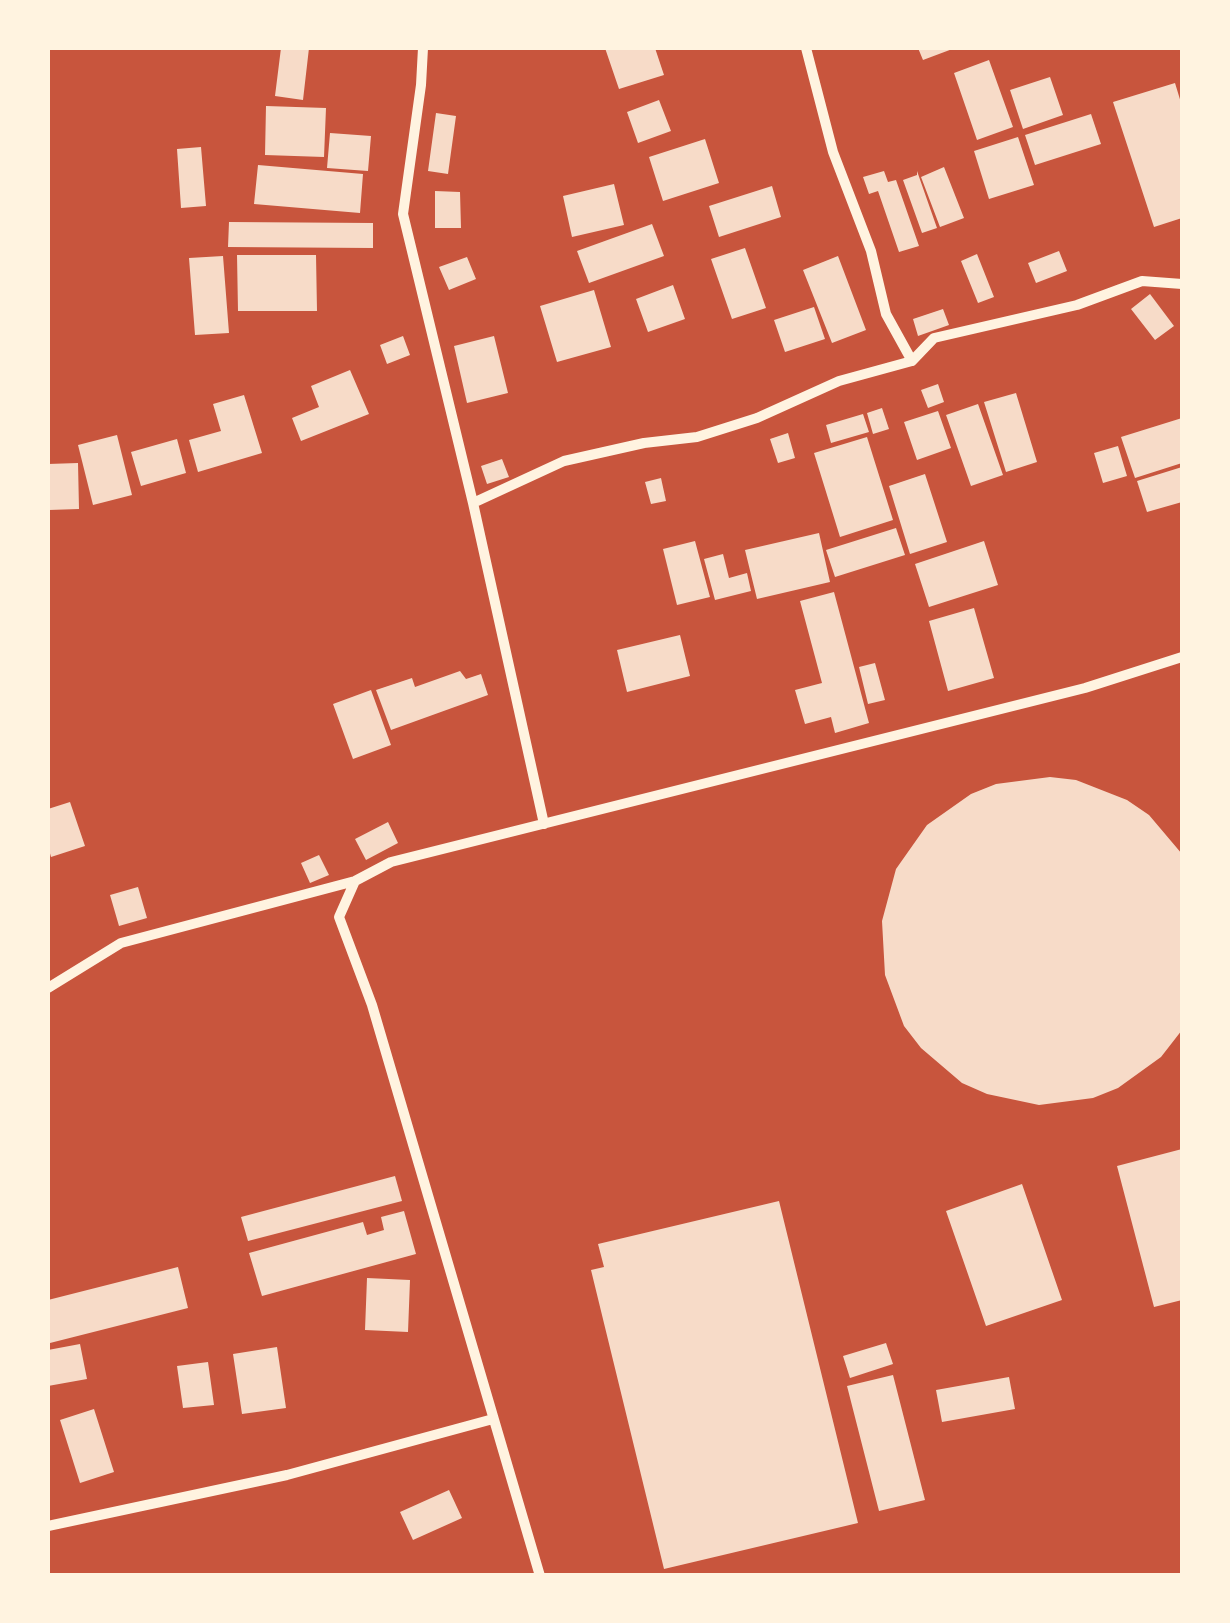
<!DOCTYPE html>
<style>
body{margin:0}
#map{position:relative;width:1230px;height:1623px;overflow:hidden;background:#c8553d;font-family:Manrope,sans-serif}
canvas{display:block}
.frame{position:absolute;inset:0;border:50px solid #fff3e0;pointer-events:none}
</style>
<div id="map">
<canvas width="1230" height="1623"></canvas>
<div class="frame"></div>
</div>
<script>
const ctx = document.querySelector('canvas').getContext('2d');
ctx.lineJoin = 'round';
function fill(path, color) {
  ctx.fillStyle = color;
  ctx.fill(path, 'evenodd');
}
function poly(rows) {
  const path = new Path2D();
  for (const r of rows) {
    path.moveTo(r[0], r[1]);
    for (let i = 2; i < r.length; i += 2) path.lineTo(r[i], r[i + 1]);
  }
  return path;
}
function stroke(path, color, width, dash) {
  ctx.strokeStyle = color;
  ctx.lineWidth = width;
  ctx.lineCap = dash ? 'butt' : 'round';
  ctx.setLineDash(dash || []);
  ctx.stroke(path);
}
fill(poly([
 [281,48,309,48,303,100,275,96],
 [605,48,655,48,664,75,619,89],
 [918,48,955,48,923,60],
 [989,60,1013,127,977,140,954,73],
 [1050,77,1063,115,1023,129,1010,90],
 [1175,83,1182,106,1182,218,1154,227,1113,102],
 [659,100,671,131,638,143,627,112],
 [266,106,326,108,324,157,265,155],
 [436,113,456,116,448,174,428,171],
 [1091,114,1101,144,1035,165,1025,135],
 [330,133,371,136,368,171,327,168],
 [1018,137,1034,185,989,199,974,151],
 [705,139,719,183,663,201,649,157],
 [201,147,206,206,181,208,177,149],
 [258,165,363,174,360,213,254,204],
 [944,167,964,218,940,227,921,177],
 [884,171,888,182,896,180,919,246,899,252,878,191,869,194,863,177],
 [917,171,937,228,922,233,903,180,917,175],
 [614,184,624,225,572,237,563,196],
 [772,186,781,217,719,237,709,206],
 [435,191,460,192,461,228,435,228],
 [229,222,373,223,373,248,228,247],
 [652,224,664,256,589,283,577,251],
 [745,248,766,308,732,319,711,259],
 [1059,251,1067,271,1036,283,1028,263],
 [977,254,994,297,978,303,961,261],
 [237,255,316,255,317,311,238,311],
 [223,256,229,333,195,335,189,258],
 [838,256,866,330,832,343,803,270],
 [467,257,476,279,449,290,439,267],
 [673,285,685,319,648,332,636,299],
 [594,290,611,347,557,362,540,306],
 [1150,294,1174,326,1155,340,1131,309],
 [814,307,825,339,785,352,774,320],
 [943,309,949,325,918,336,913,319],
 [403,336,410,355,387,364,380,345],
 [494,336,508,393,467,403,454,346],
 [350,370,369,414,301,441,292,418,319,407,311,386],
 [938,384,944,402,928,408,921,390],
 [1016,393,1037,462,1006,472,984,402],
 [244,395,262,453,198,472,189,440,221,431,213,404],
 [978,404,1003,475,971,486,946,415],
 [882,408,889,429,873,434,867,413],
 [938,411,951,448,917,460,904,422],
 [863,414,869,432,831,443,826,425],
 [1182,418,1182,463,1135,478,1121,437],
 [788,433,795,458,778,463,770,439],
 [117,435,132,495,93,505,78,445],
 [867,437,893,520,840,537,814,453],
 [177,439,186,473,141,486,131,452],
 [1118,446,1127,476,1103,483,1094,453],
 [502,459,509,477,487,484,481,466],
 [78,463,79,509,49,510,48,464],
 [1182,467,1182,502,1147,512,1137,481],
 [925,474,947,542,910,554,889,486],
 [661,478,666,501,651,504,645,482],
 [896,528,905,555,835,577,826,550],
 [819,533,830,582,757,599,745,550],
 [695,541,710,597,677,605,663,549],
 [984,541,998,585,929,607,915,564],
 [723,554,729,578,747,573,751,591,715,600,704,559],
 [834,592,869,723,835,733,831,717,805,724,795,690,822,683,800,601],
 [974,608,994,678,948,691,929,621],
 [680,635,690,676,627,692,617,650],
 [875,663,885,700,868,704,859,667],
 [460,671,466,679,481,674,488,695,391,730,376,690,412,678,415,687],
 [371,690,391,745,353,759,333,704],
 [1050,777,1076,780,1127,800,1149,815,1182,854,1182,1030,1161,1057,1118,1088,1093,1098,1039,1105,987,1094,962,1083,921,1048,904,1026,885,975,882,921,896,869,927,825,971,794,996,784],
 [70,802,85,846,51,857,48,846,48,809],
 [388,822,398,843,366,860,355,839],
 [319,855,329,875,310,883,301,863],
 [138,887,147,918,119,926,110,895],
 [1182,1149,1182,1300,1154,1307,1117,1166],
 [395,1176,402,1201,248,1241,241,1217],
 [1022,1184,1062,1300,986,1326,946,1211],
 [779,1201,858,1523,664,1569,591,1270,604,1267,598,1244],
 [404,1211,416,1254,262,1296,249,1253,363,1222,367,1235,384,1230,381,1217],
 [178,1267,188,1308,50,1343,48,1300],
 [367,1278,410,1280,408,1332,365,1330],
 [886,1343,893,1364,850,1378,843,1356],
 [80,1344,87,1379,48,1386,48,1350],
 [277,1347,286,1408,242,1414,233,1354],
 [208,1362,214,1405,183,1408,177,1366],
 [893,1375,925,1500,879,1511,847,1386],
 [1009,1377,1015,1409,942,1422,936,1390],
 [94,1409,114,1472,80,1483,60,1420],
 [449,1490,462,1518,413,1540,400,1512]
]), '#f7dbc8');
stroke(poly([
 [423,48,421,85,403,214,473,503,544,824],
 [806,48,833,152,871,251,886,314,912,361],
 [473,503,564,461,644,443,697,437,757,418,839,381,912,361,934,338,1077,305,1142,281,1182,284],
 [355,881,339,917,372,1005,540,1576],
 [48,988,121,943,355,881,391,862,1085,688,1182,657],
 [48,1526,287,1475,493,1419]
]), '#fff3e0', 10);
</script>
